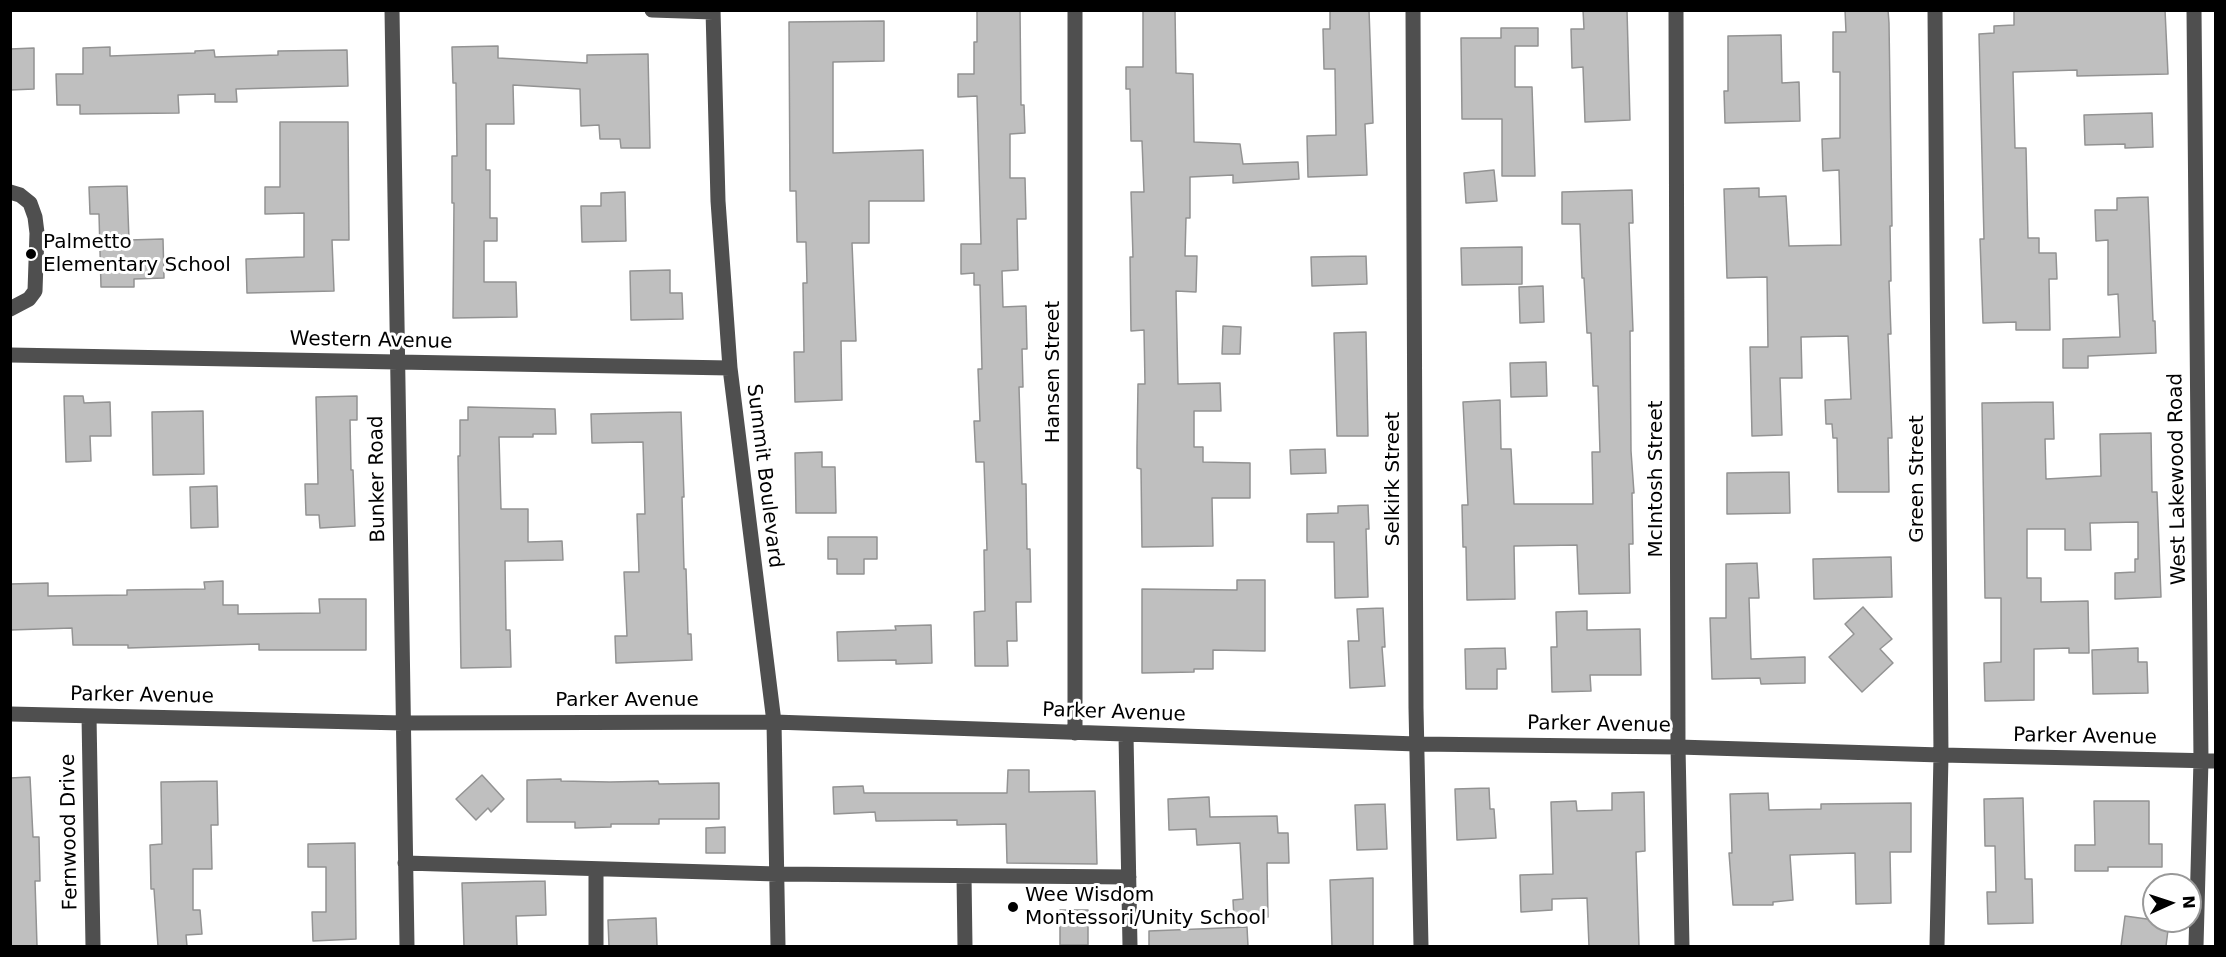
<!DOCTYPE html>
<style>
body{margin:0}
#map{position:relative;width:2226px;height:957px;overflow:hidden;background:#fff;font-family:"DejaVu Sans",sans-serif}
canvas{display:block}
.frame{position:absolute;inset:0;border:12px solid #000;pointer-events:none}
.north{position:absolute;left:2142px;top:873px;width:60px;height:60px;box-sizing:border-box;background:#fff;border:2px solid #999;border-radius:50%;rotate:87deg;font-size:16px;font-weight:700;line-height:24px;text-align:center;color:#000}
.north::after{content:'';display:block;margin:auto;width:21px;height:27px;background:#000;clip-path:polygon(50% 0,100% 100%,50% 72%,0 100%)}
</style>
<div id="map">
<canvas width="2226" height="957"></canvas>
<div class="frame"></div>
<div class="north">N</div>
</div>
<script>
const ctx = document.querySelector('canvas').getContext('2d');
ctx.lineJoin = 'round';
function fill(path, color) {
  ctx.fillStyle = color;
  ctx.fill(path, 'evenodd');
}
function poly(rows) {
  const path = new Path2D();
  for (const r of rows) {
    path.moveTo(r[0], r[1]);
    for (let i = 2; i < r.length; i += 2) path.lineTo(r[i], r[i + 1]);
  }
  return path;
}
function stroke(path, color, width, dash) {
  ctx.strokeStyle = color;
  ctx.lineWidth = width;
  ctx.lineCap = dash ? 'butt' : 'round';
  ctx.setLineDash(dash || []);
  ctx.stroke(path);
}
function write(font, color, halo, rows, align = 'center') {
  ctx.font = font + ' "DejaVu Sans",sans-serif';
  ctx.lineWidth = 6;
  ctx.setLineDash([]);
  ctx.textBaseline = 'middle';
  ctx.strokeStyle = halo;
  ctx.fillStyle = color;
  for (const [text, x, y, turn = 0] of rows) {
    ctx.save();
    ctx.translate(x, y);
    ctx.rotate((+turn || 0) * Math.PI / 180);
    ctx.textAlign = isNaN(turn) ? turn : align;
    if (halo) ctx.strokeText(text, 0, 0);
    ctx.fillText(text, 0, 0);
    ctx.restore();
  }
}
const building = poly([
 [977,10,1020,10,1021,105,1024,105,1025,133,1010,134,1010,178,1025,178,1026,219,1017,219,1018,270,1002,271,1003,307,1026,306,1027,349,1022,349,1023,387,1019,387,1022,484,1026,484,1027,549,1030,549,1031,602,1016,602,1017,641,1007,641,1008,666,975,666,974,612,985,611,984,550,987,550,984,462,976,462,974,421,980,421,978,369,982,369,980,285,974,285,974,273,961,274,961,244,981,244,977,96,958,97,958,74,974,74,974,42,977,42,977,10],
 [1143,10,1175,10,1176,73,1193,74,1194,142,1240,144,1243,164,1298,162,1299,179,1233,183,1233,175,1190,177,1190,218,1186,218,1185,256,1197,256,1196,292,1176,291,1178,384,1220,383,1221,411,1194,411,1194,447,1203,447,1203,462,1250,463,1250,498,1212,498,1213,546,1142,547,1141,469,1137,468,1137,447,1138,384,1145,384,1144,330,1131,331,1130,257,1133,257,1131,192,1144,192,1142,141,1131,141,1130,89,1126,89,1126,67,1143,67,1143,10],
 [1330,10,1369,10,1373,123,1365,124,1367,175,1308,177,1307,136,1336,135,1335,69,1324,69,1323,29,1330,29,1330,10],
 [1583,10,1627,10,1630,120,1585,122,1583,67,1572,68,1571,29,1584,29,1583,10],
 [1845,10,1888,10,1889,23,1892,226,1890,226,1891,281,1889,281,1891,334,1888,334,1892,438,1888,438,1889,492,1838,492,1837,438,1833,438,1832,424,1826,424,1825,400,1851,399,1848,336,1801,337,1802,378,1780,378,1782,435,1752,436,1750,347,1768,347,1767,277,1727,278,1724,189,1759,188,1759,197,1786,196,1789,246,1841,245,1839,170,1823,171,1822,139,1840,138,1840,72,1833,72,1833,32,1846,32,1845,10],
 [2014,10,2165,10,2168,74,2077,76,2077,70,2013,72,2015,148,2026,148,2028,238,2039,238,2039,253,2056,253,2057,279,2049,279,2050,330,2016,330,2016,322,1983,323,1980,239,1984,239,1979,34,1994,33,1994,26,2014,25,2014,10],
 [884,21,884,61,833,62,833,153,923,150,924,201,869,201,869,243,852,243,856,341,841,341,842,400,795,402,794,352,804,352,803,283,807,283,806,242,797,242,796,191,790,191,789,22,884,21],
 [1501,28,1538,28,1538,46,1515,46,1515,87,1532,87,1535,176,1502,176,1502,119,1462,119,1461,38,1501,38,1501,28],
 [1781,35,1782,83,1799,82,1800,121,1725,123,1724,91,1728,91,1728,36,1781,35],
 [498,46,498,58,587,63,587,55,648,54,650,148,621,148,620,139,600,139,599,125,581,126,580,89,513,85,514,124,486,124,486,170,490,170,490,218,497,218,497,241,484,241,484,282,516,282,517,317,453,318,454,203,452,203,452,156,457,156,456,83,453,83,452,47,498,46],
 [110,47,110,56,195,53,195,51,214,50,215,57,278,55,278,51,347,50,348,86,236,89,237,102,215,102,215,94,178,95,179,113,80,114,80,105,57,105,56,74,83,74,83,48,110,47],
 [34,48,34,89,10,90,10,49,34,48],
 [2152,113,2153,147,2125,148,2125,144,2085,145,2084,115,2152,113],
 [280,122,348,122,349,240,332,240,334,291,247,293,246,259,304,257,304,213,265,214,265,187,280,187,280,122],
 [1494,170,1497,201,1466,203,1464,173,1494,170],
 [127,186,129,240,163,239,164,278,134,279,134,287,101,287,99,214,90,214,89,187,127,186],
 [1632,190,1633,223,1629,223,1633,331,1630,331,1631,451,1634,493,1632,493,1633,544,1629,544,1630,593,1579,594,1577,545,1514,546,1515,599,1467,600,1466,547,1463,547,1462,505,1468,505,1463,402,1500,400,1501,449,1511,449,1514,504,1593,504,1592,452,1600,452,1598,386,1593,386,1591,333,1587,333,1584,278,1582,278,1580,224,1562,224,1562,192,1632,190],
 [625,192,626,241,582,242,581,206,601,206,601,193,625,192],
 [2148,197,2153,321,2155,321,2156,353,2088,356,2088,368,2063,368,2063,339,2120,337,2118,294,2108,295,2108,240,2096,241,2095,210,2117,210,2117,198,2148,197],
 [1522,247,1522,284,1462,285,1461,248,1522,247],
 [1366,256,1367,284,1312,286,1311,257,1366,256],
 [670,270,670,293,682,293,683,319,631,320,630,271,670,270],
 [1543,286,1544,322,1520,323,1519,287,1543,286],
 [1223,326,1241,327,1240,354,1222,354,1223,326],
 [1366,332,1368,436,1337,436,1334,333,1366,332],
 [1546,362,1547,396,1511,397,1510,363,1546,362],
 [64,396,83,396,84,403,110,402,111,436,90,436,91,461,66,462,64,396],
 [357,396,357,420,350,420,351,470,353,470,355,526,320,528,319,515,306,515,305,484,318,484,316,397,357,396],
 [2053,402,2054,439,2045,439,2046,479,2101,476,2100,434,2151,433,2152,492,2157,492,2161,597,2115,599,2115,573,2135,572,2135,559,2138,559,2138,522,2090,523,2091,550,2065,550,2065,529,2027,529,2027,578,2041,578,2041,602,2088,601,2089,653,2069,653,2069,648,2034,649,2034,700,1985,701,1984,663,2001,662,2001,598,1985,598,1982,403,2053,402],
 [468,407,555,409,556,434,533,434,533,437,499,437,501,509,528,509,528,542,562,541,563,560,505,561,506,630,510,630,511,667,461,668,458,456,460,456,460,420,468,420,468,407],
 [203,411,204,474,153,475,152,412,203,411],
 [681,412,684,497,682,497,684,569,686,569,688,634,691,634,692,660,616,663,615,636,627,636,624,572,639,572,637,514,645,514,643,442,592,443,591,414,681,412],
 [1325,449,1326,473,1291,474,1290,450,1325,449],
 [822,452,822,467,835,467,836,513,796,513,795,453,822,452],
 [1789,472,1790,513,1727,514,1727,473,1789,472],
 [217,486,218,527,191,528,190,487,217,486],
 [1368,505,1369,529,1366,529,1368,597,1335,598,1334,542,1307,542,1307,514,1338,513,1338,506,1368,505],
 [828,537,877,537,877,559,864,559,864,574,837,574,837,559,828,559,828,537],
 [1891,557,1892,597,1814,599,1813,559,1891,557],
 [1757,563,1759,598,1749,598,1751,659,1805,657,1805,683,1761,684,1760,678,1712,679,1710,618,1726,618,1726,564,1757,563],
 [1237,580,1265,580,1265,651,1213,650,1213,669,1194,669,1194,672,1142,673,1142,589,1237,590,1237,580],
 [223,581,223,605,238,605,238,614,320,613,319,599,366,599,366,650,259,650,259,644,128,648,128,645,73,645,72,628,10,630,10,584,48,583,48,596,127,595,127,590,205,589,204,582,223,581],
 [1863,607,1892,639,1880,649,1893,663,1862,692,1829,657,1854,634,1845,624,1863,607],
 [1383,608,1385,647,1382,647,1385,686,1350,688,1348,641,1359,641,1357,609,1383,608],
 [1587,611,1587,630,1640,629,1641,675,1590,675,1591,691,1552,692,1551,647,1557,647,1556,612,1587,611],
 [931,625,932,663,896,664,896,660,838,661,837,632,896,630,895,626,931,625],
 [1505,648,1506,669,1497,669,1497,689,1466,689,1465,649,1505,648],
 [2138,648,2138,662,2147,662,2148,693,2093,694,2092,650,2138,648],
 [1008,770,1029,770,1029,792,1095,791,1097,864,1007,863,1006,824,957,825,957,820,876,821,875,812,834,814,833,787,863,786,864,793,1007,793,1008,770],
 [482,775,504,799,491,812,488,808,476,820,456,799,482,775],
 [30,777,33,837,39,837,40,881,35,881,37,946,10,946,10,778,30,777],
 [561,779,561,781,610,782,658,781,659,784,719,783,719,819,659,819,659,824,611,824,611,827,575,828,575,822,527,822,527,780,561,779],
 [217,781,218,825,211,825,212,869,193,869,193,910,200,910,202,934,186,935,187,946,158,946,154,889,151,889,150,845,162,844,161,782,217,781],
 [1489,788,1490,809,1494,809,1496,838,1457,840,1455,789,1489,788],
 [1644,792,1645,851,1636,852,1639,946,1589,946,1587,898,1552,899,1552,910,1521,912,1520,875,1553,874,1551,802,1576,801,1577,811,1612,810,1612,793,1644,792],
 [1768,793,1769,810,1821,809,1821,804,1911,803,1911,852,1890,852,1891,903,1856,904,1855,853,1790,855,1793,900,1773,902,1773,905,1733,905,1729,853,1732,853,1730,794,1768,793],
 [1209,797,1210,817,1277,816,1278,833,1288,833,1289,863,1267,863,1268,917,1234,918,1233,900,1243,899,1240,843,1197,845,1196,829,1169,830,1168,799,1209,797],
 [2023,798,2025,879,2032,879,2033,923,1988,924,1987,892,1996,892,1995,846,1985,846,1984,799,2023,798],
 [2094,801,2149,801,2149,844,2162,844,2162,867,2108,867,2108,871,2075,871,2075,845,2095,845,2094,801],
 [1385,804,1387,849,1357,850,1355,805,1385,804],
 [725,827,725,853,706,853,706,828,725,827],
 [355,843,356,939,313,941,312,912,326,912,326,867,308,867,308,844,355,843],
 [1373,878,1373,946,1332,946,1330,880,1373,878],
 [545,881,546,915,516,916,517,946,464,946,462,883,545,881],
 [1060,910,1088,910,1088,945,1060,945,1060,910],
 [2125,916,2169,922,2166,946,2121,946,2125,916],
 [656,918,657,946,609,946,608,920,656,918],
 [1247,927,1248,946,1149,946,1149,931,1247,927]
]);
fill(building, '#bfbfbf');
stroke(building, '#939393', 1.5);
stroke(poly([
 [392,10,407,946],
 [652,10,713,12],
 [713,10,718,201,730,368,774,722,778,946],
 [1075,10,1075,733],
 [1413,10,1416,708,1421,946],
 [1676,10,1678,747,1682,946],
 [1935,10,1941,755,1937,946],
 [2194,10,2201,760,2196,946],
 [10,192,20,195,30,203,35,217,37,233,35,291,29,299,10,309],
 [10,355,730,368],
 [10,714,403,723,774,722,1417,744,1678,747,1941,755,2216,761],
 [89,716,93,946],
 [1126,735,1130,946],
 [405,863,777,874,1129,877],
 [596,869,596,946],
 [964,876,965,946]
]), '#4f4f4f', 15);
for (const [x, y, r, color] of [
 [31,254,6,"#000"],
 [1013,907,6,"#000"]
]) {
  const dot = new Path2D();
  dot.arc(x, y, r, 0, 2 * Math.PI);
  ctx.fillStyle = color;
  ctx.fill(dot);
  stroke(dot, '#fff', 2);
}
write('20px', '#000', '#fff', [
 ["Palmetto",43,243],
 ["Elementary School",43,266],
 ["Wee Wisdom",1025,896],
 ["Montessori/Unity School",1025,919]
], 'left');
write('20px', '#000', '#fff', [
 ["Western Avenue",371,341,1],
 ["Hansen Street",1054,372,-90],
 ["Summit Boulevard",764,476,83],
 ["Bunker Road",378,479,-91],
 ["Selkirk Street",1394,479,-90],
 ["McIntosh Street",1657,479,-90],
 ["Green Street",1918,479,-90],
 ["West Lakewood Road",2178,479,-91],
 ["Parker Avenue",142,696,1],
 ["Parker Avenue",627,701],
 ["Parker Avenue",1114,713,2],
 ["Parker Avenue",1599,725,1],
 ["Parker Avenue",2085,737,1],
 ["Fernwood Drive",70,832,-91]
]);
</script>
